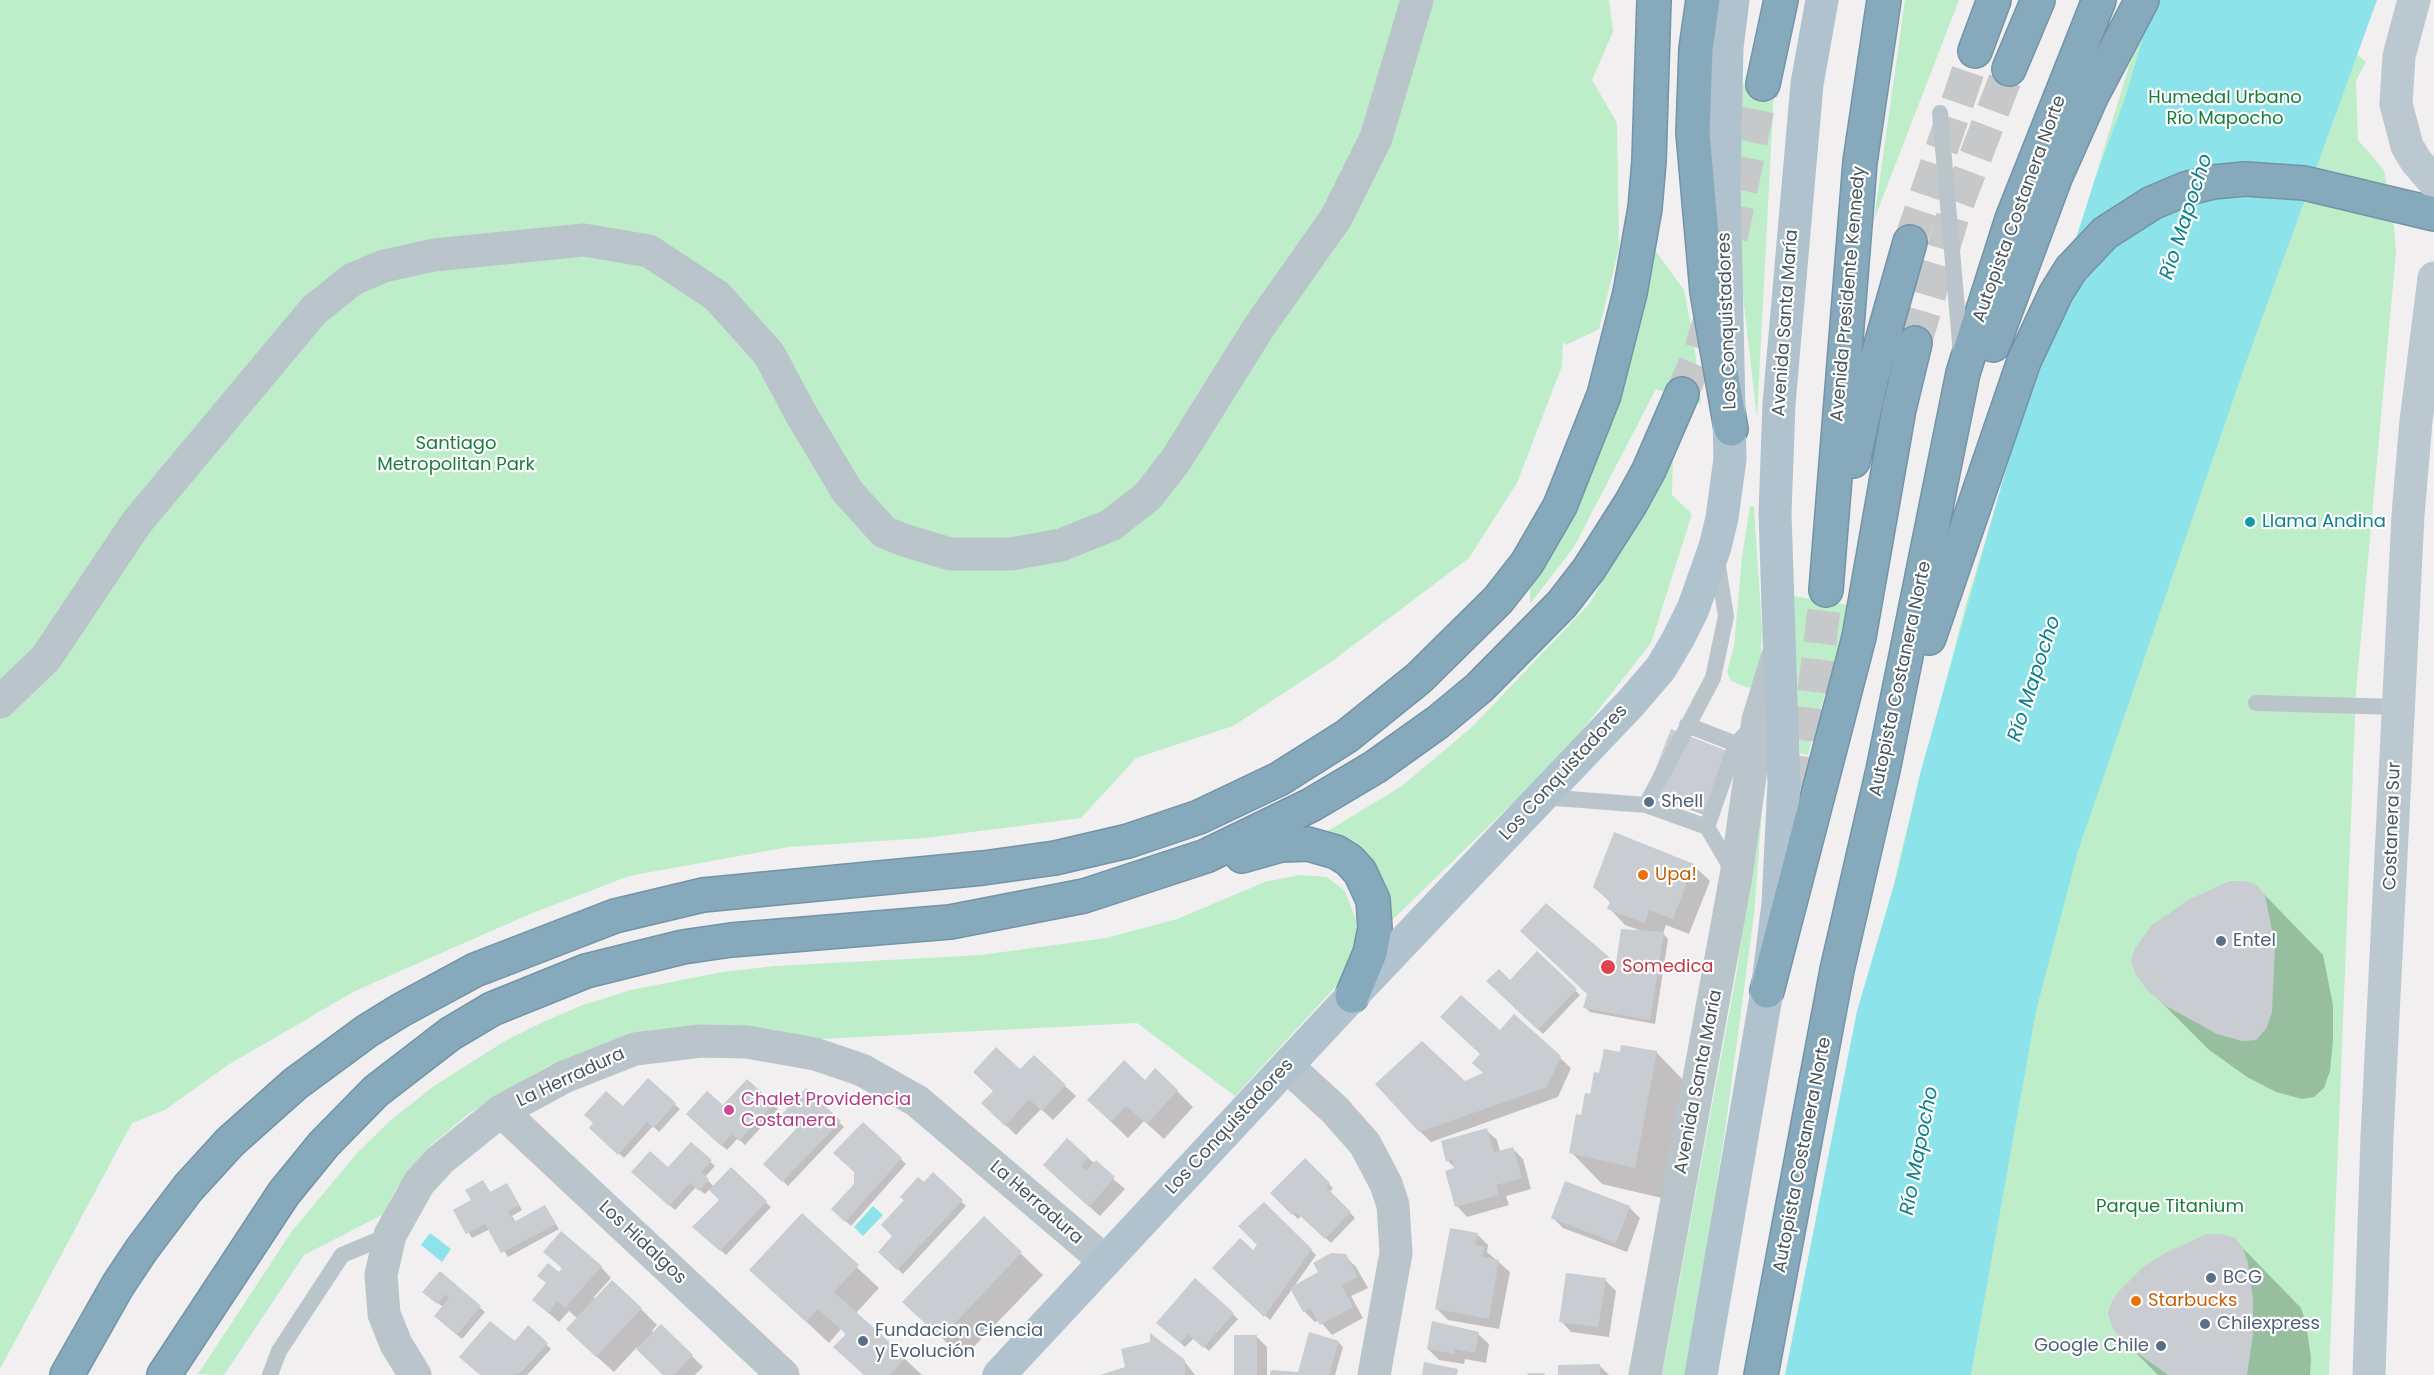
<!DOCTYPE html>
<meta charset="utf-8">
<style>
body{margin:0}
canvas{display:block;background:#f1efef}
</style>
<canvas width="2434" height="1375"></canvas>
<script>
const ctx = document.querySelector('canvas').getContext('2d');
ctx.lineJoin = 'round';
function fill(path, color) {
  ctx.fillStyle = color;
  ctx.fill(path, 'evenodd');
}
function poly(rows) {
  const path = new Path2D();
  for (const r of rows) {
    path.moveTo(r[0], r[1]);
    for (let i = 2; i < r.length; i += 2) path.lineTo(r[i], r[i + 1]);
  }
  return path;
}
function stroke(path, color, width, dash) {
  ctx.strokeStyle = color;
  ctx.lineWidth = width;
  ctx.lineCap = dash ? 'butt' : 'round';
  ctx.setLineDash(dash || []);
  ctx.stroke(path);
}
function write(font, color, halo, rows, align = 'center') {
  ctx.font = font + ' Poppins,sans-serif';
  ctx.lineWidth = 4.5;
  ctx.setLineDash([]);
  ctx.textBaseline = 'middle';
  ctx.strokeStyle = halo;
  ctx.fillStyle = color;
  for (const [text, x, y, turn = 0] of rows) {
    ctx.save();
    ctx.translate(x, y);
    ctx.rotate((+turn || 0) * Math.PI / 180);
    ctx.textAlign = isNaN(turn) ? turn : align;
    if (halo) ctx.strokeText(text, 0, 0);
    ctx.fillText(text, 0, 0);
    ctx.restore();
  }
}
fill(poly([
 [0,0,1609,0,1613,32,1592,80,1617,123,1619,248,1599,329,1566,345,1563,342,1562,366,1517,483,1469,558,1331,662,1233,726,1136,758,1081,818,926,838,789,847,629,876,530,914,355,991,228,1065,165,1110,132,1123,0,1369],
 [1905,0,1959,0,1874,220],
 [2149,0,2313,177,2357,54,2366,62,2356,81,2358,140,2384,170,2394,227,2396,252,2356,692,2329,1375,1971,1375,2024,1076,1792,1375,1900,856,1966,604],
 [1738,84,1774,90,1757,418,1739,261],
 [1654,249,1684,290,1694,342,1701,404,1656,389,1574,547,1530,604,1530,589,1585,484,1622,392],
 [1673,455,1672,495,1692,514,1651,643,1565,752,1385,927,1386,884,1364,855,1326,832,1402,786,1473,726,1590,603],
 [1750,506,1754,507,1762,627,1760,681,1749,688,1731,681,1727,672,1734,646,1742,557],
 [1794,596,1849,605,1808,755,1800,753],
 [1765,770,1754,915,1724,1138,1686,1375,1662,1375,1736,976],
 [1299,875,1327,877,1345,891,1357,922,1358,944,1341,981,1235,1096,1137,1023,820,1039,623,1037,548,1066,471,1112,431,1145,410,1169,395,1190,384,1214,304,1255,224,1375,198,1374,292,1231,357,1153,391,1120,434,1086,505,1041,545,1021,583,1005,631,990,722,972,775,966,981,955,1106,938,1177,919,1265,882]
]), '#beeec9');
fill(poly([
 [2154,0,2377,0,2243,371,2078,851,2036,1011,1971,1375,1785,1375,1857,1011,1898,871,1920,774,2036,363,2095,179,2125,98],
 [873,1206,883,1215,863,1236,854,1227],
 [430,1233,451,1249,442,1262,421,1245]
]), '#8ce4ea');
fill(poly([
 [1729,753,1712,818,1654,796],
 [1693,865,1710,881,1689,934,1666,925,1663,933,1668,939,1655,1024,1590,1012,1585,1007,1642,931,1625,925,1609,908,1611,903,1594,887],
 [2257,887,2323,955,2333,1005,2333,1040,2330,1071,2324,1088,2314,1097,2302,1099,2276,1092,2247,1077,2208,1049,2149,990],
 [1537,954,1580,995,1543,1034,1488,981,1510,982],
 [1500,1032,1560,1058,1571,1068,1558,1097,1431,1142,1420,1131,1465,1082,1485,1074],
 [1656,1052,1687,1084,1666,1199,1602,1184,1571,1152,1600,1075,1621,1054],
 [1020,1071,1065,1086,1076,1096,1053,1120,1041,1109,1016,1135,983,1103],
 [648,1080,680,1109,659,1132,653,1126,624,1158,591,1128,623,1108],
 [1145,1082,1177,1091,1193,1107,1164,1139,1144,1121,1128,1138,1105,1116],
 [806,1090,844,1127,788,1186,765,1164,798,1129],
 [773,1104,778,1109,745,1145,738,1138,727,1150,693,1119,723,1107],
 [863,1124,906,1164,851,1226,838,1214,855,1185],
 [1486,1130,1497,1140,1500,1151,1512,1148,1523,1159,1531,1189,1506,1196,1509,1205,1467,1217,1457,1206,1456,1169,1448,1161],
 [1067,1140,1125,1189,1100,1216,1055,1176],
 [691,1144,715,1166,705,1177,714,1187,731,1169,771,1207,726,1255,699,1231,721,1200,710,1189,705,1194,696,1187,675,1210,638,1177,668,1169],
 [1305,1160,1333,1188,1330,1192,1355,1218,1331,1243,1302,1215,1298,1219,1272,1193],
 [933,1175,966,1206,903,1274,880,1252,894,1236,924,1184],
 [483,1182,491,1193,506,1185,511,1190,522,1210,512,1216,516,1223,545,1207,559,1229,508,1257,490,1229,472,1238,455,1210,473,1201],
 [1264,1204,1316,1255,1293,1288,1345,1256,1356,1267,1368,1288,1351,1296,1363,1318,1332,1335,1319,1320,1315,1322,1304,1311,1292,1289,1270,1320,1214,1268,1253,1252,1259,1245],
 [1629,1207,1640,1218,1627,1252,1563,1228,1552,1217],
 [802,1216,879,1288,856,1313,922,1375,864,1375,835,1347,847,1335,841,1329,829,1343,751,1270],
 [984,1218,1043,1275,963,1358,926,1323],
 [1477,1234,1488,1245,1487,1252,1510,1272,1499,1329,1448,1320,1437,1309],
 [2235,1240,2301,1308,2306,1323,2311,1358,2310,1375,2158,1375,2126,1343],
 [545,1252,601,1267,611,1278,593,1298,641,1309,657,1325,652,1331,654,1333,661,1326,703,1367,695,1375,665,1375,637,1347,614,1372,585,1346,578,1319,569,1311,559,1322,545,1310,563,1269],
 [440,1273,485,1312,462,1339,441,1321,443,1307,429,1296],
 [1605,1280,1616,1291,1609,1337,1571,1332,1561,1321],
 [1233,1314,1238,1319,1209,1351,1194,1338,1185,1347,1163,1327],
 [1433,1323,1478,1334,1489,1344,1486,1363,1465,1359,1464,1364,1439,1360,1428,1349],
 [529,1327,551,1349,527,1375,481,1375],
 [1256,1336,1267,1347,1267,1375,1235,1375],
 [1338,1342,1343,1347,1335,1375,1272,1375,1299,1374],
 [1184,1361,1195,1375,1103,1375],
 [1600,1366,1609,1375,1560,1375]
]), '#0003');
fill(poly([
 [1671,729,1730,752,1707,814,1647,791],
 [1614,832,1694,864,1673,919,1649,910,1645,923,1607,909,1610,901,1593,887],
 [2230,881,2246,881,2258,886,2265,895,2275,946,2272,1012,2266,1029,2256,1040,2242,1041,2217,1034,2166,1006,2148,991,2136,975,2131,961,2135,948,2152,925,2190,899],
 [1546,903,1616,963,1621,929,1664,932,1650,1020,1583,1008,1587,994,1520,931],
 [1537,951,1577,989,1538,1030,1486,981,1499,969,1510,980],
 [1461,995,1500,1030,1514,1014,1561,1056,1547,1087,1419,1132,1375,1084,1422,1041,1465,1081,1483,1073,1472,1063,1480,1054,1440,1017],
 [1621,1045,1657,1051,1635,1168,1569,1153,1576,1114,1581,1115,1585,1093,1590,1094,1594,1072,1599,1073,1604,1049,1620,1052],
 [996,1047,1020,1069,1034,1055,1066,1085,1042,1111,1029,1099,1005,1126,981,1103,993,1091,973,1072],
 [1124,1060,1145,1080,1155,1068,1178,1090,1147,1124,1126,1106,1111,1122,1087,1100],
 [648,1078,676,1103,653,1128,647,1122,618,1155,589,1128,593,1123,584,1115,606,1091,623,1106],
 [747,1079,774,1103,739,1141,732,1134,721,1146,686,1114,707,1091,723,1105],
 [806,1088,841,1121,782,1182,763,1164,796,1129,781,1115],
 [863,1122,902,1158,845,1222,831,1209,854,1184,854,1172,833,1153],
 [1487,1128,1494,1152,1513,1147,1522,1178,1496,1185,1499,1195,1455,1207,1445,1171,1454,1168,1452,1160,1446,1162,1441,1141],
 [1067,1138,1088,1157,1081,1166,1086,1171,1096,1160,1115,1177,1089,1207,1043,1165],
 [691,1142,712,1160,701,1172,709,1179,699,1191,690,1183,669,1206,631,1172,650,1151,668,1167],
 [1305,1158,1330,1183,1326,1187,1351,1212,1325,1239,1296,1212,1292,1215,1270,1193],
 [731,1167,767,1201,720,1251,692,1227,719,1200,709,1190],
 [933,1172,963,1200,897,1270,878,1252,892,1236,881,1225,904,1200,900,1197,918,1177,924,1182],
 [483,1180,490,1192,507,1183,519,1205,508,1211,514,1222,545,1205,556,1224,501,1253,485,1224,466,1234,453,1210,471,1200,465,1190],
 [1565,1181,1630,1206,1616,1243,1551,1218],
 [1264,1202,1312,1249,1264,1317,1212,1268,1240,1238,1253,1250,1257,1245,1238,1226],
 [802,1213,859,1265,834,1292,906,1357,890,1375,864,1375,833,1347,846,1334,818,1309,806,1322,749,1270],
 [984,1216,1022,1252,941,1338,902,1302],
 [1450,1228,1478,1233,1475,1245,1484,1247,1482,1257,1499,1260,1489,1319,1435,1309],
 [561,1231,602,1266,565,1308,557,1301,548,1313,532,1300,546,1283,537,1276,548,1263,559,1272,562,1268,543,1252],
 [2207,1234,2223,1234,2235,1238,2243,1248,2248,1263,2253,1299,2253,1334,2247,1375,2168,1375,2125,1344,2113,1329,2108,1314,2112,1301,2119,1291,2143,1267,2167,1252],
 [1331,1253,1346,1254,1358,1277,1342,1285,1353,1307,1320,1325,1310,1308,1303,1312,1290,1288,1318,1272,1313,1263],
 [440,1271,481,1306,457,1335,434,1316,449,1298,445,1294,437,1304,422,1292],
 [1566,1273,1606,1278,1598,1327,1559,1322],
 [1195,1278,1234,1313,1203,1348,1188,1334,1180,1343,1156,1323],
 [612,1280,642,1308,596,1357,566,1329],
 [490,1321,515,1341,528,1325,548,1343,521,1372,514,1375,480,1375,459,1357],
 [1432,1321,1479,1332,1475,1353,1455,1349,1454,1354,1427,1349],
 [661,1324,693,1355,674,1375,663,1375,636,1349],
 [1309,1332,1339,1341,1329,1375,1270,1375,1271,1370,1298,1372],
 [1150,1333,1185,1360,1185,1375,1100,1375,1125,1367,1121,1349,1150,1342],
 [1234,1335,1257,1335,1257,1375,1234,1375],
 [1424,1362,1458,1369,1457,1375,1422,1375],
 [1600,1364,1600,1375,1558,1375,1558,1365],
 [1527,1373,1544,1373,1545,1375,1528,1375]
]), '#c9cdd1');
stroke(poly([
 [1731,238,1763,84],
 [1910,242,1975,51],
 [1915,343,1954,213,2009,69],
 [1682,394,1701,349,1713,308],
 [1796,838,1826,593]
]), '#c6c8ca', 33, [33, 16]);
const highway = poly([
 [1703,0,1696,49,1693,133,1707,292,1731,429],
 [1975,51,1994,0],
 [2009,69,2038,0],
 [1763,84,1781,0],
 [1993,345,2055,178,2092,95,2142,0],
 [1853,461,1871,380,1910,242],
 [1826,590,1860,162,1884,0],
 [1929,638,2024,361,2056,293,2071,269,2105,233,2152,203,2185,189,2213,182,2245,179,2304,183,2434,214],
 [1242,856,1281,845,1308,844,1336,852,1349,860,1360,872,1373,900,1375,928,1370,953,1352,996],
 [1767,991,1859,637,1899,409,1915,343],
 [67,1375,118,1285,142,1249,188,1188,230,1142,295,1084,367,1031,401,1010,475,970,615,916,703,895,983,868,1055,858,1128,841,1199,817,1279,779,1347,736,1419,678,1498,600,1527,563,1560,506,1604,395,1630,293,1645,208,1649,161,1654,0],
 [164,1375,284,1193,324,1144,376,1091,450,1034,492,1009,586,971,683,947,731,940,950,922,1084,896,1206,856,1311,805,1375,767,1438,722,1479,688,1562,604,1589,569,1631,503,1649,470,1682,394],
 [1761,1375,1837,970,1883,770,1963,373,2012,219,2099,0]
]);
stroke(highway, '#7294a8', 36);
stroke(poly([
 [1940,113,1961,354],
 [2256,703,2398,707],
 [1687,725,1736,744],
 [1543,797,1646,805,1707,827,1734,873],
 [1646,805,1713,678,1726,616,1717,560],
 [1707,827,1736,744,1753,726],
 [270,1375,279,1351,342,1255,390,1235]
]), '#bac5cb', 16);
stroke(poly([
 [0,702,46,658,137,522,314,310,353,279,384,266,434,255,584,240,649,251,717,296,769,354,801,414,847,491,884,532,907,541,950,554,1011,554,1061,545,1111,525,1148,496,1176,460,1259,327,1336,218,1376,138,1417,0],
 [1287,1066,1335,1110,1365,1144,1386,1184,1393,1205,1396,1253,1374,1375],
 [501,1111,783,1375],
 [415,1375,396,1344,384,1314,381,1275,390,1235,419,1183,440,1160,501,1111,564,1077,635,1049,701,1041,747,1042,815,1054,862,1070,917,1101,1105,1261],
 [1645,1375,1736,876,1758,720,1778,655]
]), '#bac5cb', 33);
stroke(poly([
 [2414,0,2399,56,2396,104,2407,146,2416,161,2434,182],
 [2369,1375,2377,1137,2408,515,2416,421,2434,278]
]), '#bbc8d0', 33);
stroke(poly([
 [999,1375,1352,996,1630,704,1661,668,1678,639,1693,609,1715,547,1722,518,1730,459,1724,180,1727,47,1733,0],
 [1701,1375,1767,991,1778,904,1784,783,1775,514,1779,404,1807,84,1822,0]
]), '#afc2cd', 33);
stroke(highway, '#87a9bc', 33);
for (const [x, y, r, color] of [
 [2250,522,6,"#0f9aa8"],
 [1649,802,6,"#5c6f8a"],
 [1643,875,6,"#e8710a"],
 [2221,941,6,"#5c6f8a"],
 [1608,967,8,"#e0444e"],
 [729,1110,6,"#d1479c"],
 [2211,1278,6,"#5c6f8a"],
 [2136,1301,6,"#e8710a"],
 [2205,1324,6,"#5c6f8a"],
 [863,1341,6,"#5c6f8a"],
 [2161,1346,6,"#5c6f8a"]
]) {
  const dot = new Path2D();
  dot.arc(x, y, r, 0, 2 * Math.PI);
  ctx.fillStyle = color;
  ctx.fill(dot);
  stroke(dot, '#fff', 2);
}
write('18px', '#197c3c', '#fff', [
 ["Humedal Urbano",2225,98],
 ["Río Mapocho",2225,119],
 ["Santiago",456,444],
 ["Metropolitan Park",456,465],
 ["Parque Titanium",2170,1207]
]);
write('18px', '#47555c', '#fff', [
 ["Autopista Costanera Norte",2020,209,-70],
 ["Avenida Presidente Kennedy",1849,294,-85],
 ["Los Conquistadores",1728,321,-92],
 ["Avenida Santa María",1786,323,-86],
 ["Autopista Costanera Norte",1901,679,-78],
 ["Los Conquistadores",1564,773,-47],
 ["Costanera Sur",2393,826,-88],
 ["La Herradura",571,1078,-25],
 ["Avenida Santa María",1699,1082,-79],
 ["Los Conquistadores",1230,1127,-47],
 ["Autopista Costanera Norte",1803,1155,-79],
 ["La Herradura",1036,1203,41],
 ["Los Hidalgos",642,1243,43]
]);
write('18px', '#0d838f', '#fff', [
 ["Llama Andina",2262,522]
], 'left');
write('18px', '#4e5e75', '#fff', [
 ["Shell",1661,802],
 ["Entel",2233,941],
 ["BCG",2223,1278],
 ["Chilexpress",2217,1324],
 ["Fundacion Ciencia",875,1331],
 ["y Evolución",875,1352],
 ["Google Chile",2149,1346,"right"]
], 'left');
write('18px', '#c56008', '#fff', [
 ["Upa!",1655,875],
 ["Starbucks",2148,1301]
], 'left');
write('18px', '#be3a42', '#fff', [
 ["Somedica",1622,967]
], 'left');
write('18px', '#b23c85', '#fff', [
 ["Chalet Providencia",741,1100],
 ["Costanera",741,1121]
], 'left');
write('italic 20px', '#0f8088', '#fff', [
 ["Río Mapocho",2187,217,-72],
 ["Río Mapocho",2035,679,-72],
 ["Río Mapocho",1920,1151,-79]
]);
</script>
